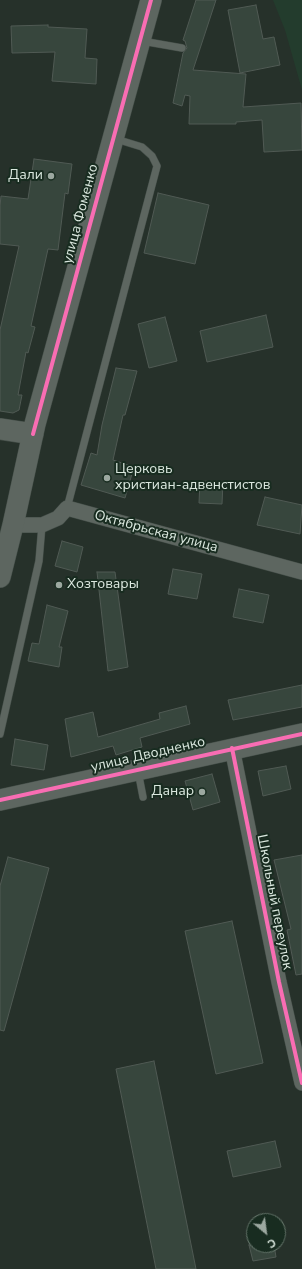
<!DOCTYPE html>
<meta charset="utf-8">
<style>
body{margin:0}
#map{position:relative;width:302px;height:1269px;overflow:hidden;background:#26312a;font-family:"Nunito Sans",sans-serif}
canvas{display:block}
.north{position:absolute;left:246px;top:1213px;width:40px;height:40px;box-sizing:border-box;background:#182c20;border:1px solid #66776c;border-radius:50%;rotate:151deg;font-size:11px;font-weight:700;line-height:16px;text-align:center;color:#dbe8df}
.north::after{content:'';display:block;margin:auto;width:14px;height:18px;background:#9ca8a0;clip-path:polygon(50% 0,100% 100%,50% 72%,0 100%)}
</style>
<div id="map">
<canvas width="302" height="1269"></canvas>
<div class="north">С</div>
</div>
<script>
const ctx = document.querySelector('canvas').getContext('2d');
ctx.lineJoin = 'round';
function fill(path, color) {
  ctx.fillStyle = color;
  ctx.fill(path, 'evenodd');
}
function poly(rows) {
  const path = new Path2D();
  for (const r of rows) {
    path.moveTo(r[0], r[1]);
    for (let i = 2; i < r.length; i += 2) path.lineTo(r[i], r[i + 1]);
  }
  return path;
}
function stroke(path, color, width, dash) {
  ctx.strokeStyle = color;
  ctx.lineWidth = width;
  ctx.lineCap = dash ? 'butt' : 'round';
  ctx.setLineDash(dash || []);
  ctx.stroke(path);
}
function write(font, color, halo, rows, align = 'center') {
  ctx.font = font + ' "Nunito Sans",sans-serif';
  ctx.lineWidth = 4;
  ctx.setLineDash([]);
  ctx.textBaseline = 'middle';
  ctx.strokeStyle = halo;
  ctx.fillStyle = color;
  for (const [text, x, y, turn = 0] of rows) {
    ctx.save();
    ctx.translate(x, y);
    ctx.rotate((+turn || 0) * Math.PI / 180);
    ctx.textAlign = isNaN(turn) ? turn : align;
    if (halo) ctx.strokeText(text, 0, 0);
    ctx.fillText(text, 0, 0);
    ctx.restore();
  }
}
fill(poly([
 [273,0,302,0,302,90,285,30]
]), '#233c2d');
const building = poly([
 [196,0,216,0,193,70,246,74,243,107,301,103,302,150,264,152,262,120,236,122,236,124,189,124,190,96,185,95,182,106,173,103,183,53,187,48,185,41,183,40,196,0],
 [256,5,263,39,274,37,280,65,240,73,228,10,256,5],
 [48,25,48,27,87,29,85,58,97,59,96,84,52,81,55,52,12,53,11,26,48,25],
 [34,159,72,164,68,194,65,193,58,250,48,249,31,326,35,327,28,353,26,352,18,395,22,395,19,410,13,413,0,411,0,330,19,246,0,244,0,206,1,196,28,199,34,159],
 [158,193,209,205,195,264,144,253,158,193],
 [266,315,273,347,207,362,200,331,266,315],
 [165,317,177,361,149,368,138,324,165,317],
 [116,368,137,371,125,415,123,415,113,460,134,467,125,498,81,485,91,453,97,455,102,425,116,368],
 [200,481,223,482,222,504,199,503,200,481],
 [265,497,302,505,300,534,257,525,265,497],
 [62,541,83,547,77,572,55,566,62,541],
 [173,569,202,574,197,599,168,594,173,569],
 [97,572,115,572,128,667,108,671,97,572],
 [239,589,269,595,263,623,233,617,239,589],
 [47,605,68,611,59,647,62,647,59,667,28,661,32,643,39,644,47,605],
 [302,685,302,707,233,720,228,700,302,685],
 [186,706,190,724,140,738,142,747,116,755,113,746,71,757,65,719,93,712,98,737,160,719,159,713,186,706],
 [15,739,48,745,44,770,11,765,15,739],
 [286,766,291,789,263,796,258,771,286,766],
 [212,774,220,802,193,810,185,781,212,774],
 [302,855,302,974,296,975,287,930,291,929,274,860,302,855],
 [8,857,49,868,4,1031,0,1030,0,886,8,857],
 [232,921,263,1063,216,1074,185,931,232,921],
 [154,1061,196,1269,156,1269,116,1069,154,1061],
 [275,1141,281,1167,233,1177,227,1151,275,1141],
 [249,1245,274,1245,276,1257,253,1261,249,1245]
]);
fill(building, '#37463d');
stroke(building, '#505a54', 1);
const lane = poly([
 [142,41,182,48],
 [67,508,157,166,152,156,142,147,116,139],
 [0,734,39,561,42,525],
 [138,771,143,797]
]);
const street = poly([
 [13,525,42,525,58,518,67,508,302,572],
 [232,748,279,982,302,1083]
]);
const secondary = poly([
 [0,429,33,434],
 [0,577,13,525,35,424,151,0],
 [0,800,302,734]
]);
stroke(lane, '#444e48', 8);
stroke(street, '#444e48', 16);
stroke(secondary, '#444e48', 22);
stroke(lane, '#5d6660', 7);
stroke(street, '#5d6660', 15);
stroke(secondary, '#5d6660', 21);
stroke(poly([
 [33,434,151,0],
 [232,748,279,982,302,1083],
 [0,800,302,734]
]), '#f96db3', 4);
for (const [x, y, r, color] of [
 [51,176,4,"#9ca8a0"],
 [107,478,4,"#9ca8a0"],
 [59,585,4,"#9ca8a0"],
 [202,792,4,"#9ca8a0"]
]) {
  const dot = new Path2D();
  dot.arc(x, y, r, 0, 2 * Math.PI);
  ctx.fillStyle = color;
  ctx.fill(dot);
  stroke(dot, '#182c20', 1.5);
}
write('14px', '#dbe8df', '#182c20', [
 ["Дали",43,176],
 ["Церковь",115,470,"left"],
 ["христиан-адвенстистов",115,486,"left"],
 ["Хозтовары",67,585,"left"],
 ["Данар",194,792]
], 'right');
write('14px', '#dbe8df', '#182c20', [
 ["улица Фоменко",81,214,-75],
 ["Октябрьская улица",156,532,15],
 ["улица Дводненко",148,755,-13],
 ["Школьный переулок",274,902,79]
]);
</script>
